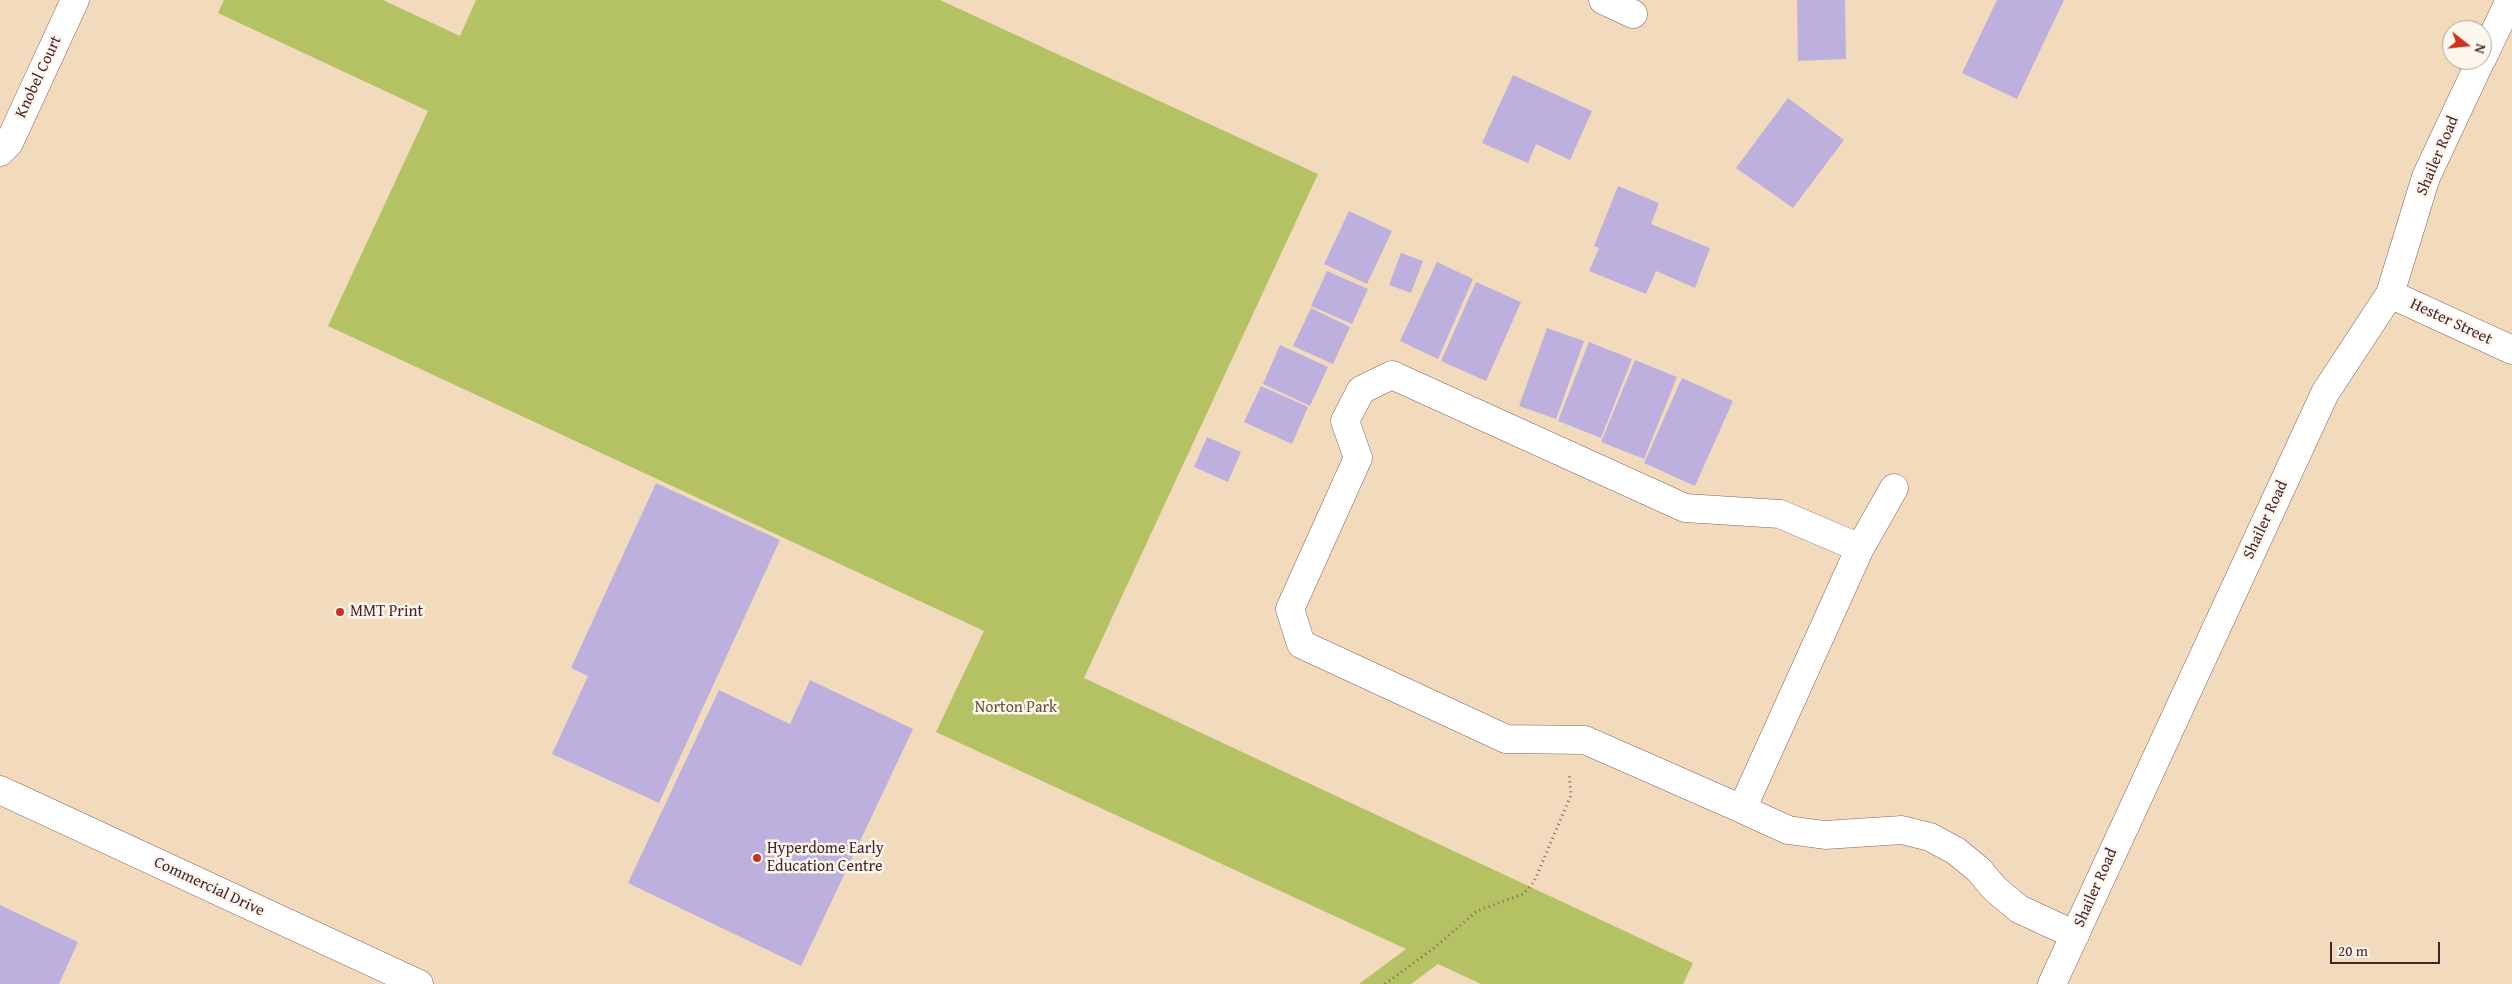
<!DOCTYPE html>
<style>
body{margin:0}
#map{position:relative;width:2512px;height:984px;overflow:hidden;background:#f2dbbc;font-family:"Gentium Book Plus",serif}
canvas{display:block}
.north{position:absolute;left:2442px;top:20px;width:50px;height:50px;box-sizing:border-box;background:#fbf7ec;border:1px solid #b4a19f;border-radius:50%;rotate:106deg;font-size:14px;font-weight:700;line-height:20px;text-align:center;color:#4a1f2b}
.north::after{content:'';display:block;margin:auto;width:18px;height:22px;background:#c8321e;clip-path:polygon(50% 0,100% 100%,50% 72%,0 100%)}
.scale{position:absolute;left:2330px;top:942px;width:110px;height:22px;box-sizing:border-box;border:2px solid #4a1f2b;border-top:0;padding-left:6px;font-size:15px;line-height:18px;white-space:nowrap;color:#4a1f2b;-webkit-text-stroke:4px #fbf7ec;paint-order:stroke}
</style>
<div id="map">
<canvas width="2512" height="984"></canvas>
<div class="north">N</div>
<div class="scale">20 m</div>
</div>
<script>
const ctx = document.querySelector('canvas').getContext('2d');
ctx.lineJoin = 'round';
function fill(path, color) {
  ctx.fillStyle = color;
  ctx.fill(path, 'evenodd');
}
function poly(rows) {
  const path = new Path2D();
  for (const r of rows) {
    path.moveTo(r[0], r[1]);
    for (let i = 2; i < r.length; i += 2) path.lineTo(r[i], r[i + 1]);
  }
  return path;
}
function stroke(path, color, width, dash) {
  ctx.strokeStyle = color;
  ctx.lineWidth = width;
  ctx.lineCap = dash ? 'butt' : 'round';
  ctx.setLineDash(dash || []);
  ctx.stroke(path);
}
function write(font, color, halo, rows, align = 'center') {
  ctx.font = font + ' "Gentium Book Plus",serif';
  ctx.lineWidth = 5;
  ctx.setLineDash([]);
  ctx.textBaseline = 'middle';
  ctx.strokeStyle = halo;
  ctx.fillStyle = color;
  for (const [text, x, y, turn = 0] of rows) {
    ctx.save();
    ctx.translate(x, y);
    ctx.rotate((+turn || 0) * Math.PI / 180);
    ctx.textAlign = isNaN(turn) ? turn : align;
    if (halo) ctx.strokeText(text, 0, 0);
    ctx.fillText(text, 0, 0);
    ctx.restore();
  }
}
fill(poly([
 [224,0,383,0,460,36,476,0,940,0,1318,174,1084,678,1693,963,1683,984,1481,984,1438,964,1411,984,1359,984,1406,949,936,732,984,631,328,326,428,111,218,13]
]), '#b5c264');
fill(poly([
 [1797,0,1845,0,1846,59,1798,61],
 [1997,0,2064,0,2017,99,1962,73],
 [1513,75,1592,111,1570,160,1536,144,1528,163,1482,143],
 [1788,98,1844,140,1793,208,1736,168],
 [1618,186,1659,203,1651,224,1710,248,1695,288,1656,271,1646,294,1589,271,1599,248,1594,246],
 [1349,211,1392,231,1367,284,1324,264],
 [1401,253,1423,261,1411,293,1389,285],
 [1437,262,1473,279,1438,359,1400,341],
 [1327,271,1368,289,1352,324,1311,306],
 [1476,282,1521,302,1486,381,1441,361],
 [1311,308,1350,327,1333,364,1293,346],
 [1547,328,1584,341,1556,419,1519,406],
 [1589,342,1632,359,1601,438,1558,421],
 [1280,345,1328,367,1310,406,1263,384],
 [1635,360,1677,377,1644,459,1601,442],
 [1682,378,1733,401,1695,486,1644,463],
 [1261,386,1308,407,1292,444,1244,422],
 [1207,437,1241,452,1228,482,1194,467],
 [656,483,780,540,659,803,552,754,588,676,571,668],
 [810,680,913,729,801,966,628,883,719,690,790,724],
 [0,905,78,942,59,984,0,984]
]), '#bdb0df');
const minor = poly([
 [1603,0,1633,14],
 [0,152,9,143,75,0],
 [2390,294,2512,350],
 [1860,548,1780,514,1685,508,1392,375,1361,390,1345,421,1358,458,1290,609,1301,644,1506,739,1585,740,1742,809,1860,548,1894,488],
 [0,790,419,984],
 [1742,809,1788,830,1825,835,1902,830,1930,837,1956,851,1979,870,1994,888,2019,909,2075,935]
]);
const tertiary = poly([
 [2482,59,2510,0],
 [2052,984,2325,393,2390,294,2426,177,2481,60]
]);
stroke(minor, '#85615e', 29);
stroke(tertiary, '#85615e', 29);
stroke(poly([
 [1385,984,1434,948,1477,911,1523,894,1534,882,1571,795,1569,773]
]), '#85615e', 3, [1, 4]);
stroke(minor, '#fff', 28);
stroke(tertiary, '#fff', 28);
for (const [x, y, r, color] of [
 [340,612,5,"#c8321e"],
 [757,858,5,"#c8321e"]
]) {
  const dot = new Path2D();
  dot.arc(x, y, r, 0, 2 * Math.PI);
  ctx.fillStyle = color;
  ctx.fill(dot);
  stroke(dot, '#fbf7ec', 2);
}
write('16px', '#4a1f2b', '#fbf7ec', [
 ["Knobel Court",39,77,-65],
 ["Shailer Road",2438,156,-67],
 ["Hester Street",2451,322,25],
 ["Shailer Road",2266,520,-65],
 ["Commercial Drive",209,887,25],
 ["Shailer Road",2096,888,-66]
]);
write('16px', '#4a1f2b', '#fbf7ec', [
 ["MMT Print",350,612],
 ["Hyperdome Early",767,849],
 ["Education Centre",767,867]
], 'left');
write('16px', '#6a503c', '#fbf7ec', [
 ["Norton Park",1016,708]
]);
</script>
